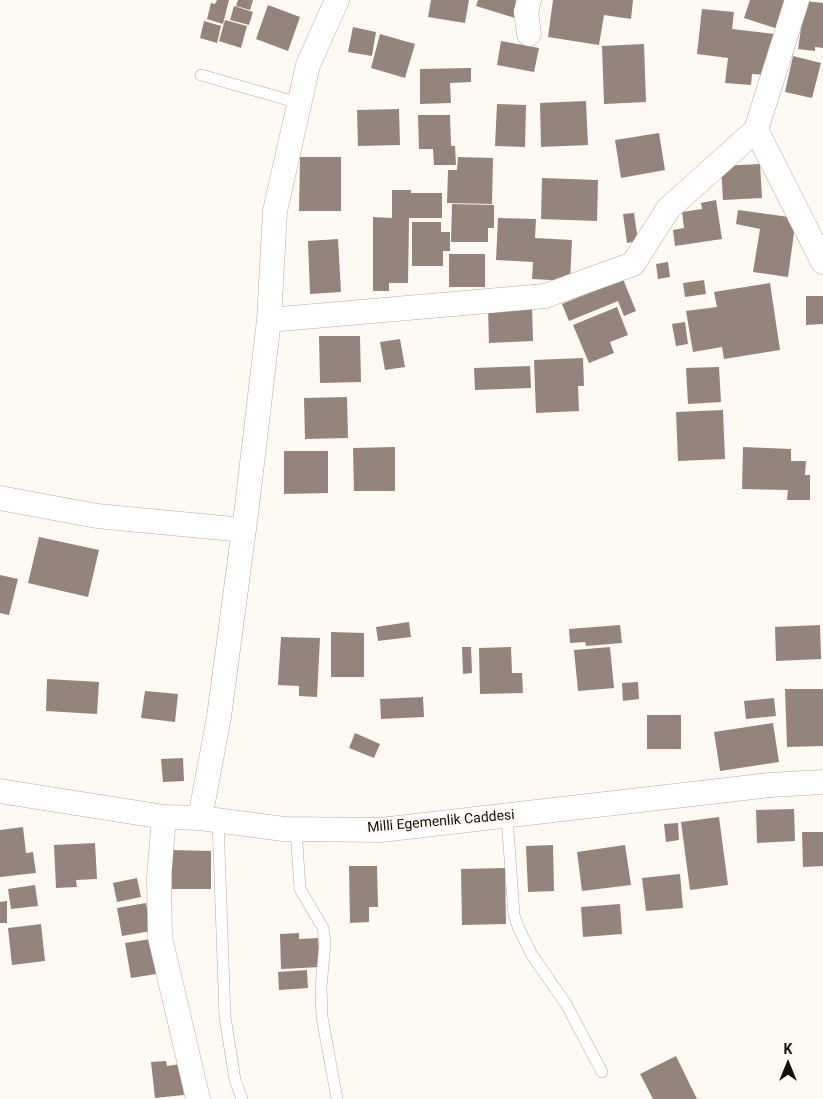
<!DOCTYPE html>
<style>
body{margin:0}
#map{position:relative;width:823px;height:1099px;overflow:hidden;background:#fff9f3;font-family:Roboto,sans-serif}
canvas{display:block}
.north{position:absolute;left:763px;top:1039px;width:50px;height:50px;-webkit-text-stroke:4px #fff9f3;paint-order:stroke;rotate:0deg;font-size:14px;font-weight:700;line-height:20px;text-align:center;color:#15100b}
.north::after{content:'';display:block;margin:auto;width:18px;height:22px;background:#15100b;clip-path:polygon(50% 0,100% 100%,50% 72%,0 100%)}
</style>
<div id="map">
<canvas width="823" height="1099"></canvas>
<div class="north">K</div>
</div>
<script>
const ctx = document.querySelector('canvas').getContext('2d');
ctx.lineJoin = 'round';
function fill(path, color) {
  ctx.fillStyle = color;
  ctx.fill(path, 'evenodd');
}
function poly(rows) {
  const path = new Path2D();
  for (const r of rows) {
    path.moveTo(r[0], r[1]);
    for (let i = 2; i < r.length; i += 2) path.lineTo(r[i], r[i + 1]);
  }
  return path;
}
function stroke(path, color, width, dash) {
  ctx.strokeStyle = color;
  ctx.lineWidth = width;
  ctx.lineCap = dash ? 'butt' : 'round';
  ctx.setLineDash(dash || []);
  ctx.stroke(path);
}
function write(font, color, halo, rows, align = 'center') {
  ctx.font = font + ' Roboto,sans-serif';
  ctx.lineWidth = 4;
  ctx.setLineDash([]);
  ctx.textBaseline = 'middle';
  ctx.strokeStyle = halo;
  ctx.fillStyle = color;
  for (const [text, x, y, turn = 0] of rows) {
    ctx.save();
    ctx.translate(x, y);
    ctx.rotate((+turn || 0) * Math.PI / 180);
    ctx.textAlign = isNaN(turn) ? turn : align;
    if (halo) ctx.strokeText(text, 0, 0);
    ctx.fillText(text, 0, 0);
    ctx.restore();
  }
}
fill(poly([
 [217,0,229,0,223,24,207,19,211,3,215,4],
 [238,0,253,0,250,10,236,6],
 [431,0,469,0,465,23,428,17],
 [478,0,520,0,515,18,476,6],
 [553,0,633,0,631,19,604,15,599,45,548,37],
 [750,0,787,0,778,29,744,18],
 [805,1,823,3,823,48,815,47,815,51,798,49],
 [268,5,300,17,288,51,256,39],
 [234,6,253,12,249,25,230,20],
 [702,9,734,12,732,29,775,34,770,75,752,74,751,85,725,83,728,58,697,54],
 [225,20,247,26,241,48,219,41],
 [204,21,221,26,217,43,200,38],
 [353,27,376,32,372,56,348,52],
 [380,34,415,44,405,78,371,68],
 [501,41,539,48,534,72,497,65],
 [644,44,646,102,604,104,602,46],
 [793,56,821,63,812,98,785,92],
 [471,68,471,82,450,83,451,103,420,104,420,69],
 [586,101,588,145,541,147,540,103],
 [497,104,526,105,525,147,495,146],
 [399,109,400,145,358,146,357,110],
 [418,115,450,115,451,146,455,146,456,165,434,165,433,149,419,149],
 [659,133,665,170,621,178,615,140],
 [300,157,341,157,341,211,299,211],
 [458,157,493,158,492,204,447,203,448,170,457,170],
 [760,164,762,198,723,200,721,166],
 [542,178,598,180,597,221,541,219],
 [392,190,411,190,411,193,442,193,442,218,409,218,408,283,389,283,389,291,373,291,373,217,392,218],
 [716,200,722,239,675,246,673,230,684,228,682,212,702,209,701,203],
 [452,204,494,205,494,228,488,228,488,242,451,242],
 [738,210,796,218,788,277,753,272,760,229,736,224],
 [634,213,638,241,627,243,623,214],
 [498,218,536,219,535,238,572,240,570,281,532,279,533,262,496,260],
 [412,222,441,222,441,232,450,232,450,251,443,251,443,266,412,266],
 [338,239,341,292,310,294,308,241],
 [449,254,485,254,485,287,449,287],
 [668,262,670,277,658,279,656,264],
 [623,279,636,311,624,316,618,301,569,321,562,304],
 [704,280,706,294,685,297,683,283],
 [770,283,780,350,724,359,722,347,693,352,686,311,717,307,714,292],
 [806,296,823,296,823,324,806,325],
 [532,305,533,341,489,343,488,307],
 [617,307,628,335,610,342,614,353,589,363,573,325],
 [685,322,688,344,676,346,672,324],
 [319,336,360,336,361,382,320,383],
 [400,339,405,367,385,370,380,342],
 [583,358,584,386,578,386,579,411,536,413,534,360],
 [530,366,531,388,475,390,474,368],
 [719,367,721,402,688,404,686,368],
 [347,397,348,438,305,439,304,398],
 [723,410,725,459,678,461,676,412],
 [395,447,395,491,354,491,353,448],
 [743,447,791,449,791,461,806,461,805,475,810,475,810,500,787,500,788,490,742,489],
 [284,451,328,451,328,493,284,494],
 [39,537,99,550,88,597,28,583],
 [0,575,18,579,9,615,0,613],
 [409,622,411,637,378,641,376,627],
 [620,625,622,643,586,646,585,642,570,643,569,629],
 [820,625,821,659,776,661,775,627],
 [331,632,364,633,364,677,331,677],
 [281,637,320,638,317,697,299,696,299,686,278,685],
 [462,647,471,647,472,673,463,674],
 [511,647,512,673,522,673,523,693,480,694,479,648],
 [610,647,614,688,578,691,574,650],
 [47,679,99,682,97,714,46,711],
 [638,682,639,699,623,701,622,683],
 [785,689,823,689,823,746,787,747],
 [145,691,178,694,175,722,141,718],
 [423,697,424,717,381,719,380,699],
 [774,698,776,716,746,719,744,701],
 [647,715,681,715,681,749,647,749],
 [773,723,779,762,720,771,714,732],
 [355,733,380,744,374,758,349,748],
 [183,758,184,781,163,782,161,759],
 [794,809,795,841,757,843,756,810],
 [719,817,728,885,690,890,681,822],
 [678,823,679,840,666,842,664,824],
 [23,827,26,853,33,852,36,873,0,877,0,830],
 [802,832,823,832,823,866,803,867],
 [95,843,97,879,76,880,77,887,56,888,54,845],
 [553,845,554,891,528,892,526,846],
 [625,845,631,885,582,891,577,852],
 [172,850,211,851,211,889,172,889],
 [349,866,377,866,378,907,369,907,369,922,350,923],
 [505,868,506,924,462,925,461,869],
 [680,874,683,908,646,911,642,878],
 [137,878,141,897,117,902,113,883],
 [35,885,38,906,11,909,8,889],
 [7,901,7,923,0,923,0,902],
 [146,903,151,931,122,936,117,908],
 [620,904,622,934,583,937,581,907],
 [41,924,45,961,12,965,8,928],
 [299,933,299,939,318,938,320,967,281,969,280,934],
 [151,939,156,974,131,978,125,943],
 [307,970,308,988,279,990,278,972],
 [676,1056,697,1099,653,1099,640,1074],
 [166,1061,167,1066,181,1064,184,1095,155,1098,151,1062]
]), '#95847b');
const service = poly([
 [201,75,299,103],
 [507,816,514,915,519,929,532,955,566,1004,602,1072],
 [218,820,225,1017,235,1080,242,1099],
 [296,829,300,889,323,928,325,943,321,987,322,1017,337,1099]
]);
const minor = poly([
 [529,34,526,12,529,0],
 [756,130,823,262],
 [269,320,545,296,633,264,668,209,756,130,797,0],
 [0,498,97,516,244,530],
 [0,791,164,817,200,818,284,829,381,830,770,785,823,782],
 [164,817,159,877,160,937,198,1099],
 [200,818,219,717,247,506,269,320,275,211,308,65,337,0]
]);
stroke(service, '#b9ab9d', 12);
stroke(minor, '#b9ab9d', 25);
stroke(service, '#fff', 11);
stroke(minor, '#fff', 24);
write('14px', '#15100b', '#fff9f3', [
 ["Milli Egemenlik Caddesi",441,822,-5]
]);
</script>
